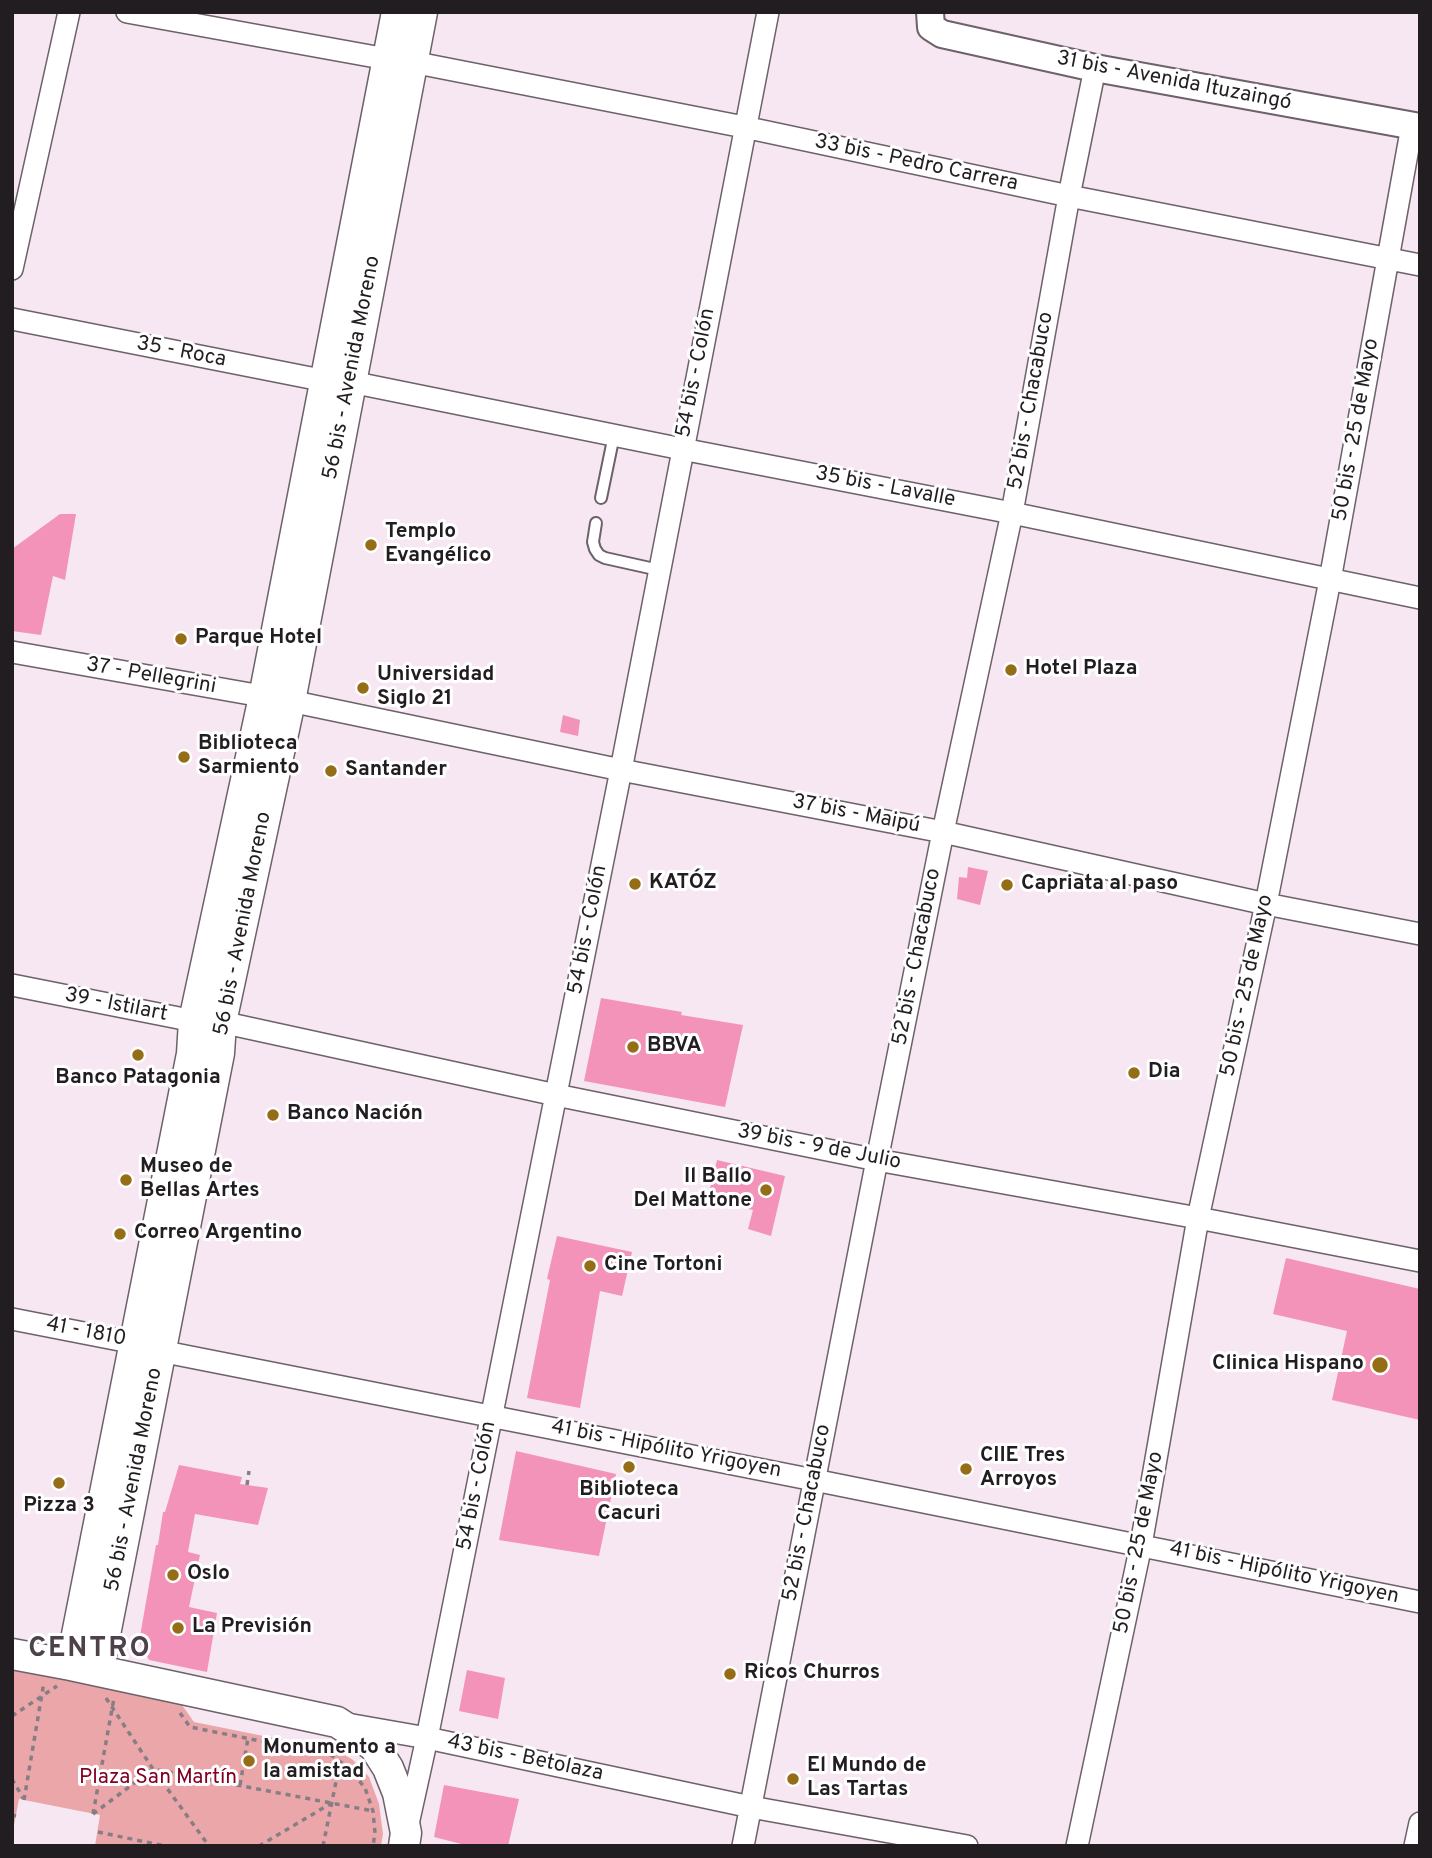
<!DOCTYPE html>
<meta charset="utf-8">
<style>
body{margin:0}
#map{position:relative;width:1432px;height:1858px;overflow:hidden;background:#f6e7f3;font-family:Overpass,sans-serif}
canvas{display:block}
.frame{position:absolute;inset:0;border:14px solid #221d21;pointer-events:none}
</style>
<div id="map">
<canvas width="1432" height="1858"></canvas>
<div class="frame"></div>
</div>
<script>
const ctx = document.querySelector('canvas').getContext('2d');
ctx.lineJoin = 'round';
function fill(path, color) {
  ctx.fillStyle = color;
  ctx.fill(path, 'evenodd');
}
function poly(rows) {
  const path = new Path2D();
  for (const r of rows) {
    path.moveTo(r[0], r[1]);
    for (let i = 2; i < r.length; i += 2) path.lineTo(r[i], r[i + 1]);
  }
  return path;
}
function stroke(path, color, width, dash) {
  ctx.strokeStyle = color;
  ctx.lineWidth = width;
  ctx.lineCap = dash ? 'butt' : 'round';
  ctx.setLineDash(dash || []);
  ctx.stroke(path);
}
function write(font, color, halo, rows, align = 'center') {
  ctx.font = font + ' Overpass,sans-serif';
  ctx.lineWidth = 6;
  ctx.setLineDash([]);
  ctx.textBaseline = 'middle';
  ctx.strokeStyle = halo;
  ctx.fillStyle = color;
  for (const [text, x, y, turn = 0] of rows) {
    ctx.save();
    ctx.translate(x, y);
    ctx.rotate((+turn || 0) * Math.PI / 180);
    ctx.textAlign = isNaN(turn) ? turn : align;
    if (halo) ctx.strokeText(text, 0, 0);
    ctx.fillText(text, 0, 0);
    ctx.restore();
  }
}
fill(poly([
 [12,1667,182,1705,194,1722,338,1751,353,1760,369,1777,379,1804,383,1834,381,1846,95,1846,100,1815,19,1799,12,1836]
]), '#eaa6a9');
fill(poly([
 [60,514,76,514,65,580,53,576,41,635,12,631,12,549],
 [563,715,580,720,578,736,560,732],
 [968,867,988,871,980,905,957,899,959,877,967,878],
 [601,998,682,1012,681,1015,743,1025,725,1107,584,1081],
 [717,1160,785,1176,771,1236,748,1229,753,1210,707,1201],
 [557,1236,632,1252,622,1296,600,1291,580,1408,527,1398,550,1280,547,1279],
 [1286,1258,1420,1289,1420,1420,1332,1400,1347,1331,1273,1314],
 [516,1451,616,1474,599,1556,499,1540],
 [179,1465,242,1477,240,1484,268,1488,258,1525,195,1514,188,1552,200,1555,189,1607,217,1613,207,1672,149,1660,139,1642,156,1545,158,1545,163,1512,165,1512],
 [467,1670,505,1678,498,1719,459,1711],
 [444,1785,519,1799,508,1846,469,1846,434,1837]
]), '#f393b9');
const service = poly([
 [601,498,614,435],
 [596,523,593,542,595,549,599,555,605,558,659,570]
]);
const minor = poly([
 [127,12,387,59,412,62,744,127,1069,196,1420,265],
 [12,269,69,12],
 [12,319,326,381,351,382,682,449,1012,513,1420,598],
 [12,652,290,701,621,770,943,832,1266,904,1420,934],
 [12,985,194,1021,221,1022,556,1095,877,1160,1198,1218,1420,1261],
 [12,1319,135,1343,160,1351,814,1480,1420,1602],
 [347,1724,427,1738,751,1807,967,1846],
 [408,1824,427,1738,621,770,768,12],
 [743,1846,877,1160,943,832,1012,513,1069,196,1095,68],
 [1077,1846,1141,1545,1198,1218,1266,904,1330,580,1412,126],
 [1415,1846,1420,1823]
]);
const tertiary = poly([
 [930,12,931,27,942,34,1095,68,1420,127]
]);
const secondary = poly([
 [12,1654,71,1665,337,1722,374,1746,388,1768,398,1793,406,1833,404,1846],
 [71,1665,192,1054,194,1021,264,697,397,12],
 [98,1670,219,1053,221,1022,290,701,422,12]
]);
stroke(service, '#6d616a', 14);
stroke(minor, '#6d616a', 24);
stroke(tertiary, '#6d616a', 30);
stroke(secondary, '#6d616a', 33);
stroke(poly([
 [247,1485,249,1471],
 [106,1698,153,1769,209,1846],
 [180,1713,190,1727,331,1755,349,1768,365,1788,373,1811,375,1833,373,1846],
 [12,1716,57,1686],
 [12,1779,23,1798],
 [240,1785,248,1738],
 [24,1800,44,1682],
 [93,1814,153,1769,373,1811],
 [93,1814,114,1698],
 [12,1815,16,1816],
 [98,1832,165,1846],
 [259,1846,330,1804],
 [323,1846,340,1762]
]), '#877e85', 3.5, [5, 5]);
stroke(service, '#fff', 10);
stroke(minor, '#fff', 21);
stroke(tertiary, '#fff', 26);
stroke(secondary, '#fff', 30);
for (const [x, y, r, color] of [
 [371,545,7,"#956d17"],
 [181,639,7,"#956d17"],
 [1011,670,7,"#956d17"],
 [363,688,7,"#956d17"],
 [184,757,7,"#956d17"],
 [331,771,7,"#956d17"],
 [635,884,7,"#956d17"],
 [1007,885,7,"#956d17"],
 [633,1047,7,"#956d17"],
 [138,1055,7,"#956d17"],
 [1134,1073,7,"#956d17"],
 [273,1115,7,"#956d17"],
 [126,1180,7,"#956d17"],
 [766,1190,7,"#956d17"],
 [120,1234,7,"#956d17"],
 [590,1266,7,"#956d17"],
 [1380,1365,9,"#956d17"],
 [629,1467,7,"#956d17"],
 [966,1469,7,"#956d17"],
 [59,1483,7,"#956d17"],
 [173,1575,7,"#956d17"],
 [178,1628,7,"#956d17"],
 [730,1674,7,"#956d17"],
 [249,1761,7,"#956d17"],
 [793,1779,7,"#956d17"]
]) {
  const dot = new Path2D();
  dot.arc(x, y, r, 0, 2 * Math.PI);
  ctx.fillStyle = color;
  ctx.fill(dot);
  stroke(dot, '#fff', 2.5);
}
write('21px', '#221d21', '#fff', [
 ["31 bis - Avenida Ituzaingó",1174,82,11],
 ["33 bis - Pedro Carrera",916,164,12],
 ["35 - Roca",181,353,11],
 ["56 bis - Avenida Moreno",353,368,-79],
 ["54 bis - Colón",697,373,-79],
 ["52 bis - Chacabuco",1032,401,-80],
 ["50 bis - 25 de Mayo",1357,430,-80],
 ["35 bis - Lavalle",885,488,11],
 ["37 - Pellegrini",151,677,10],
 ["37 bis - Maipú",856,815,11],
 ["56 bis - Avenida Moreno",244,924,-79],
 ["54 bis - Colón",589,930,-79],
 ["52 bis - Chacabuco",918,957,-79],
 ["50 bis - 25 de Mayo",1248,986,-78],
 ["39 - Istilart",116,1006,11],
 ["39 bis - 9 de Julio",819,1148,11],
 ["41 - 1810",86,1333,11],
 ["41 bis - Hipólito Yrigoyen",666,1450,11],
 ["56 bis - Avenida Moreno",135,1480,-79],
 ["54 bis - Colón",478,1486,-79],
 ["52 bis - Chacabuco",808,1513,-79],
 ["50 bis - 25 de Mayo",1140,1543,-79],
 ["41 bis - Hipólito Yrigoyen",1284,1574,12],
 ["43 bis - Betolaza",525,1759,12]
]);
write('bold 21px', '#221d21', '#fff', [
 ["Templo",385,533],
 ["Evangélico",385,557],
 ["Parque Hotel",195,639],
 ["Hotel Plaza",1025,670],
 ["Universidad",377,676],
 ["Siglo 21",377,700],
 ["Biblioteca",198,745],
 ["Sarmiento",198,769],
 ["Santander",345,771],
 ["KATÓZ",649,884],
 ["Capriata al paso",1021,885],
 ["BBVA",647,1047],
 ["Dia",1148,1073],
 ["Banco Patagonia",138,1079,"center"],
 ["Banco Nación",287,1115],
 ["Museo de",140,1168],
 ["Bellas Artes",140,1192],
 ["Il Ballo",752,1178,"right"],
 ["Del Mattone",752,1202,"right"],
 ["Correo Argentino",134,1234],
 ["Cine Tortoni",604,1266],
 ["Clinica Hispano",1364,1365,"right"],
 ["CIIE Tres",980,1457],
 ["Arroyos",980,1481],
 ["Biblioteca",629,1491,"center"],
 ["Cacuri",629,1515,"center"],
 ["Pizza 3",59,1507,"center"],
 ["Oslo",187,1575],
 ["La Previsión",192,1628],
 ["Ricos Churros",744,1674],
 ["Monumento a",263,1749],
 ["la amistad",263,1773],
 ["El Mundo de",807,1767],
 ["Las Tartas",807,1791]
], 'left');
write('21px', '#820025', '#fff', [
 ["Plaza San Martín",158,1779]
]);
ctx.letterSpacing = '2px';
write('bold 28px', '#4d424b', '#fff', [
 ["CENTRO",90,1650]
]);
ctx.letterSpacing = '0px';
</script>
